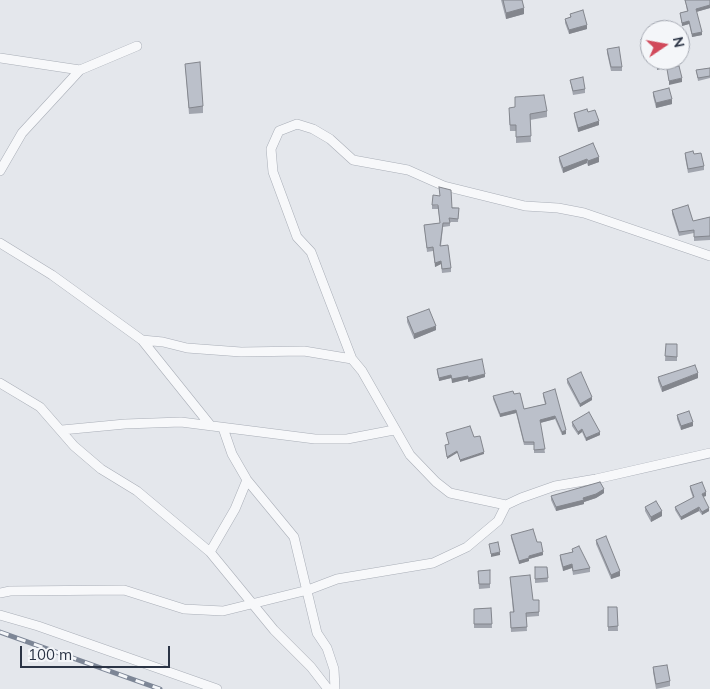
<!DOCTYPE html>
<style>
body{margin:0}
#map{position:relative;width:710px;height:689px;overflow:hidden;background:#e4e7ec;font-family:Mulish,sans-serif}
canvas{display:block}
.north{position:absolute;left:640px;top:20px;width:50px;height:50px;box-sizing:border-box;background:#f4f6f9;border:1px solid #a4a8b1;border-radius:50%;rotate:78deg;font-size:14px;font-weight:700;line-height:20px;text-align:center;color:#2b3445}
.north::after{content:'';display:block;margin:auto;width:18px;height:22px;background:#d1495b;clip-path:polygon(50% 0,100% 100%,50% 72%,0 100%)}
.scale{position:absolute;left:20px;top:646px;width:150px;height:22px;box-sizing:border-box;border:2px solid #2b3445;border-top:0;padding-left:6px;font-size:15px;line-height:18px;white-space:nowrap;color:#2b3445;-webkit-text-stroke:4px #f4f6f9;paint-order:stroke}
</style>
<div id="map">
<canvas width="710" height="689"></canvas>
<div class="north">N</div>
<div class="scale">100 m</div>
</div>
<script>
const ctx = document.querySelector('canvas').getContext('2d');
ctx.lineJoin = 'round';
function poly(rows) {
  const path = new Path2D();
  for (const r of rows) {
    path.moveTo(r[0], r[1]);
    for (let i = 2; i < r.length; i += 2) path.lineTo(r[i], r[i + 1]);
  }
  return path;
}
function stroke(path, color, width, dash) {
  ctx.strokeStyle = color;
  ctx.lineWidth = width;
  ctx.lineCap = dash ? 'butt' : 'round';
  ctx.setLineDash(dash || []);
  ctx.stroke(path);
}
function fill(path, color) {
  ctx.fillStyle = color;
  ctx.fill(path, 'evenodd');
}
const street = poly([
 [0,58,80,70,137,46],
 [0,171,22,133,80,70],
 [0,243,52,275,142,340,211,426],
 [142,340,163,342,187,348,241,352,304,351,352,359,362,371,410,455,436,482,450,493,506,505],
 [352,359,311,252,297,237,273,172,271,149,279,131,297,124,313,129,330,139,353,160,408,170,444,186,525,206,558,208,584,213,710,256],
 [0,383,40,407,74,446,101,469,137,491,210,552,274,630,311,667,328,689],
 [223,428,232,454,247,480,294,537,317,633,327,648,334,669,335,689],
 [62,430,125,424,181,422,315,439,347,439,394,430],
 [210,552,235,509,247,480],
 [0,593,10,591,124,590,184,609,223,611,308,590,337,579,433,563,467,547,498,521,506,505,521,498,555,486,596,479,710,453],
 [0,615,38,626,217,689]
]);
stroke(street, '#a9aeb7', 10);
stroke(street, '#f7f8fa', 9);
const rail = poly([
 [0,632,160,689]
]);
stroke(rail, '#7d8696', 5);
stroke(rail, '#f4f6f9', 3, [9]);
fill(poly([
 [501,0,522,0,524,14,506,19],
 [685,0,710,0,710,8,696,12,702,35,692,37,689,24,682,26,680,13,687,11],
 [570,14,587,29,569,34,565,23,565,19,570,17],
 [607,49,622,67,622,71,611,71,607,53],
 [185,64,203,106,203,113,189,114],
 [710,68,710,78,698,81,696,70],
 [570,80,585,89,585,93,573,95],
 [653,92,672,104,656,108,653,96],
 [547,111,547,117,530,120,531,142,516,143,516,131,510,131,509,113],
 [588,112,599,125,578,132,574,116,574,113],
 [593,143,599,162,588,166,587,163,563,173,559,161,559,157],
 [685,153,694,154,704,166,704,170,688,173,685,157],
 [432,205,459,208,458,222,450,222,450,226,443,227,441,246,451,268,451,272,442,273,441,264,435,267,433,251,427,252,424,225,440,223,438,209,432,209],
 [672,210,693,221,710,217,710,240,694,241,694,233,679,236,672,214],
 [407,317,436,330,414,339,407,322],
 [666,344,677,344,677,361,665,361],
 [437,369,485,377,468,382,468,379,452,383,451,378,439,381,437,372],
 [658,377,698,378,662,392,658,381],
 [567,379,592,400,580,407,567,383],
 [543,393,566,434,562,435,555,419,540,423,545,453,534,453,534,445,524,445,516,413,500,417,493,399,493,396,514,394,524,409,545,404,543,396],
 [677,415,693,426,681,430,677,419],
 [572,422,600,435,586,441,582,432,578,435,572,426],
 [690,486,706,496,703,497,709,511,702,515,699,511,681,520,675,510,675,507,693,498,690,489],
 [604,493,596,498,584,502,584,504,556,511,551,500,551,496],
 [645,507,662,516,651,522,645,511],
 [511,535,537,542,543,555,529,559,529,561,519,564,511,538],
 [596,540,620,576,611,579,596,544],
 [572,549,590,568,590,572,573,575,572,568,563,571,560,559,560,555,572,552],
 [535,567,547,567,548,582,535,583],
 [490,570,490,588,479,589,478,571],
 [510,577,533,600,539,600,539,616,526,617,527,631,511,632,510,612,513,612],
 [608,607,617,607,618,631,608,631],
 [491,608,492,628,474,628,474,609],
 [653,667,670,681,670,686,656,689,653,672]
]), '#a1a5ae');
fill(poly([
 [710,5,710,8,696,12,696,9],
 [524,8,524,14,506,19,506,13],
 [689,21,689,24,682,26,682,23],
 [587,25,587,29,569,34,569,30],
 [702,32,702,35,692,37,692,34],
 [650,49,650,53,644,55,644,51],
 [664,64,664,68,657,70,657,67],
 [682,78,682,82,669,85,669,81],
 [672,99,672,104,656,108,656,103],
 [599,121,599,125,578,132,578,128],
 [599,157,599,162,588,166,588,161],
 [587,159,587,163,563,173,563,168],
 [441,261,441,264,435,267,435,263],
 [436,326,436,330,414,339,414,334],
 [698,373,698,378,662,392,662,387],
 [485,374,485,377,468,382,468,378],
 [451,375,451,378,439,381,439,378],
 [468,376,468,379,452,383,452,379],
 [592,397,592,400,580,407,580,404],
 [516,410,516,413,500,417,500,414],
 [555,416,555,419,540,423,540,420],
 [693,422,693,426,681,430,681,426],
 [582,429,582,432,578,435,578,432],
 [566,430,566,434,562,435,562,432],
 [600,432,600,435,586,441,586,438],
 [457,451,457,453,447,459,447,457],
 [484,452,484,454,460,462,460,460],
 [604,489,604,493,596,498,584,502,584,504,556,511,556,507,583,498],
 [706,492,706,496,702,497,702,494],
 [699,507,699,511,681,520,681,517],
 [709,508,709,511,702,515,702,512],
 [662,511,662,516,651,522,651,517],
 [500,552,500,555,491,557,491,554],
 [543,552,543,555,529,559,529,561,519,564,519,561,529,556],
 [572,564,572,568,563,571,563,567],
 [620,571,620,576,611,579,611,575]
]), '#83868d');
const building = poly([
 [503,0,522,0,524,8,506,13,503,0],
 [685,0,710,0,710,5,696,9,702,32,692,34,689,21,682,23,680,13,688,11,685,0],
 [583,10,587,25,569,30,565,19,571,17,570,14,583,10],
 [650,36,650,49,644,51,641,39,650,36],
 [619,47,622,67,611,67,607,49,619,47],
 [655,60,663,60,664,64,657,67,655,60],
 [200,62,203,106,189,108,185,64,200,62],
 [679,66,682,78,669,81,667,69,679,66],
 [710,68,710,76,698,78,696,70,710,68],
 [583,77,585,89,573,91,570,80,583,77],
 [669,88,672,99,656,103,653,92,669,88],
 [544,95,547,111,530,114,531,136,516,137,516,125,510,125,509,108,515,107,515,97,544,95],
 [587,109,588,112,595,110,599,121,578,128,574,113,587,109],
 [593,143,599,157,588,161,587,159,563,168,559,157,593,143],
 [693,151,694,154,701,153,704,166,688,169,685,153,693,151],
 [439,187,451,190,452,208,459,208,458,219,449,218,450,223,443,223,440,246,448,245,451,268,442,269,441,261,435,263,433,247,427,248,424,225,440,223,438,205,432,205,433,195,440,196,439,187],
 [688,205,693,221,710,217,710,236,694,237,694,230,679,232,672,210,688,205],
 [429,309,436,326,414,334,407,317,429,309],
 [666,344,677,344,677,357,665,356,666,344],
 [482,359,485,374,468,378,468,376,452,379,451,375,439,378,437,369,482,359],
 [695,365,698,373,662,387,658,377,695,365],
 [581,372,592,397,580,404,567,379,581,372],
 [555,389,566,430,562,432,555,416,540,420,545,449,534,450,534,442,524,442,516,410,500,414,493,396,513,391,514,394,520,393,524,409,546,404,543,393,555,389],
 [689,411,693,422,681,426,677,415,689,411],
 [589,412,600,432,586,438,582,429,578,432,572,422,589,412],
 [470,426,474,437,480,436,484,452,460,460,457,451,447,457,445,445,449,444,446,433,470,426],
 [600,482,604,489,596,494,583,498,584,500,556,507,551,496,600,482],
 [702,482,706,492,702,494,709,508,702,512,699,507,681,517,675,507,694,497,690,486,702,482],
 [656,501,662,511,651,517,645,507,656,501],
 [533,529,537,542,541,542,543,552,529,556,529,558,519,561,511,535,533,529],
 [606,536,620,571,611,575,596,540,606,536],
 [498,542,500,552,491,554,489,544,498,542],
 [579,546,590,568,573,571,572,564,563,567,560,555,573,552,572,549,579,546],
 [535,567,547,567,548,578,535,579,535,567],
 [490,570,490,584,479,584,478,571,490,570],
 [530,575,533,600,539,600,539,612,526,613,527,627,511,628,510,612,514,612,510,577,530,575],
 [608,607,617,607,618,626,608,627,608,607],
 [491,608,492,624,474,624,474,609,491,608],
 [667,665,670,681,656,684,653,667,667,665]
]);
fill(building, '#bbc0ca');
stroke(building, '#83868d', 1);
</script>
